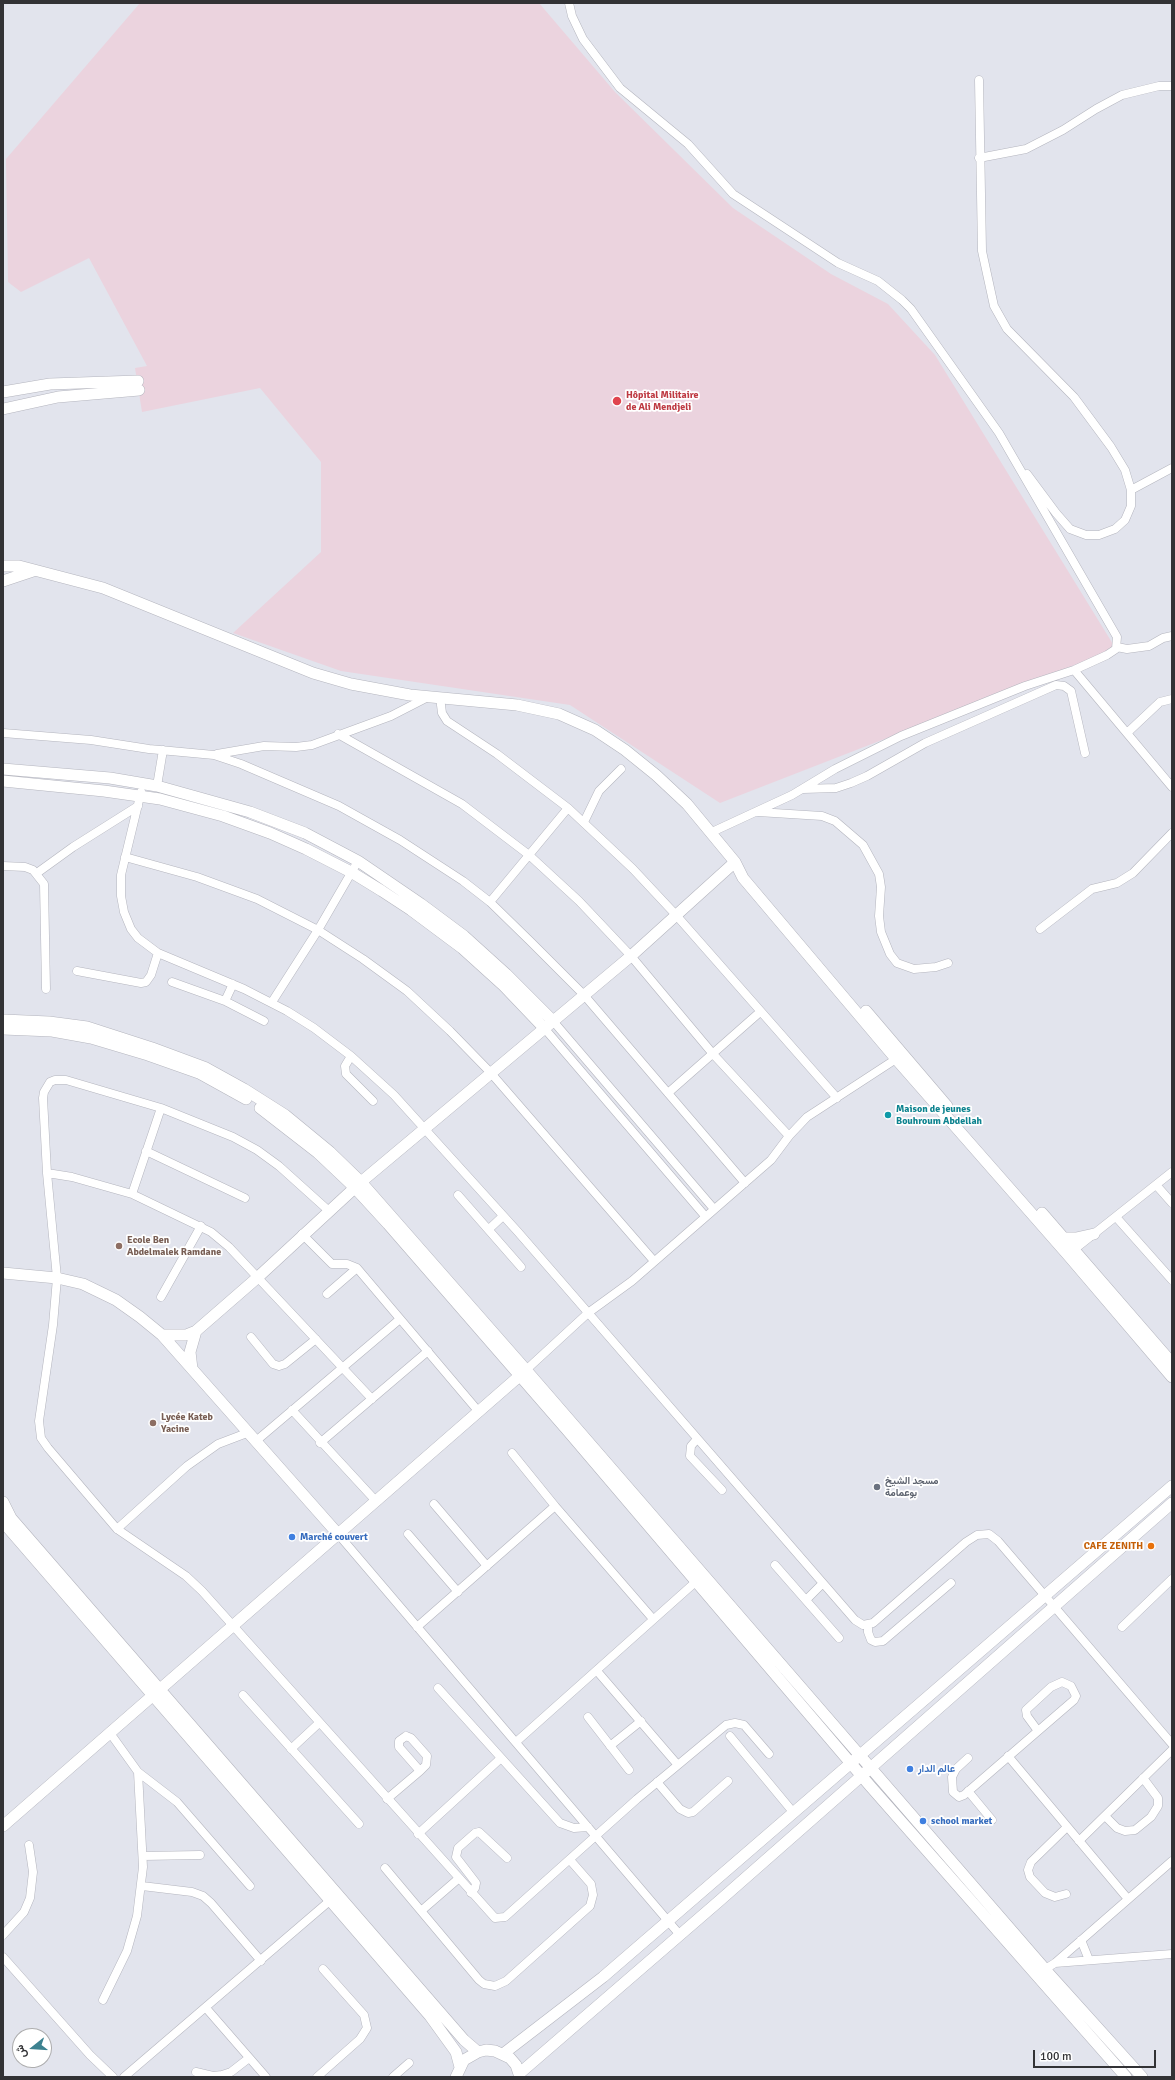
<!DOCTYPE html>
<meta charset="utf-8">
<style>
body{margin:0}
#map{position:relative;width:1175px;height:2080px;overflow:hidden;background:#e2e4ed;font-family:Signika,Vazirmatn,sans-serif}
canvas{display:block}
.frame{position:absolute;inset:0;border:4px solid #323235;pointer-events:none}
.north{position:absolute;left:12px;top:2028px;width:40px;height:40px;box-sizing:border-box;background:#fff;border:1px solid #adadae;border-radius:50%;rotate:253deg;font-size:11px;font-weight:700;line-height:16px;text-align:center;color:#323235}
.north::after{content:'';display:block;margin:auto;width:14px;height:18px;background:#3d8290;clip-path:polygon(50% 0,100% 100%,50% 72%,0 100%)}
.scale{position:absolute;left:1033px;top:2050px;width:123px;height:18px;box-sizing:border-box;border:2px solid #323235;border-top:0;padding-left:5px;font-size:12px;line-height:14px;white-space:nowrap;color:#323235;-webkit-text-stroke:3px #fff;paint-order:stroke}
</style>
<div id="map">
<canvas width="1175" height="2080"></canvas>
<div class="frame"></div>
<div class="north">ش</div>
<div class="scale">100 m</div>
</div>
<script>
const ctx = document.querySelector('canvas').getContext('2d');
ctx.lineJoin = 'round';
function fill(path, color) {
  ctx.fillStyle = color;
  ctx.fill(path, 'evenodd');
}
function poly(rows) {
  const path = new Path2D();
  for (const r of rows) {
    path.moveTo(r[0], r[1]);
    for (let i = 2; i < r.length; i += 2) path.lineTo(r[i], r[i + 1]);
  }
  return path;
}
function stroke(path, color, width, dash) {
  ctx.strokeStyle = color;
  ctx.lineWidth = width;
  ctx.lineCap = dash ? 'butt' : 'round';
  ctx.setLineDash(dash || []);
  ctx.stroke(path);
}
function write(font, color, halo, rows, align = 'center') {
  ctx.font = font + ' Signika,Vazirmatn,sans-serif';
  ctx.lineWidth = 3.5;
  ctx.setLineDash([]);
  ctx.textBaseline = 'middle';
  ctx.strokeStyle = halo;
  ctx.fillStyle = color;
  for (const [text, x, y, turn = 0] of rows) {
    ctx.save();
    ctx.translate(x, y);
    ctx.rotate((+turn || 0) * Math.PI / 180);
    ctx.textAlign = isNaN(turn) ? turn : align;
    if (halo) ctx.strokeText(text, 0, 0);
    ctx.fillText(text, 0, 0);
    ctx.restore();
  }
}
fill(poly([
 [140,3,539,3,615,92,733,208,831,274,888,304,935,355,1116,649,720,803,570,705,341,671,233,633,321,552,321,462,260,388,142,412,135,368,147,366,89,258,21,292,8,282,6,159]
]), '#ebd3de');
const street = poly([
 [569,3,572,16,583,39,620,88,688,144,733,194,838,263,878,281,902,300,911,309,999,433,1117,637,1116,649,1107,655,1074,670,1025,686,901,736,835,769,792,795,712,832],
 [979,80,982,251,994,306,1007,329,1074,397,1111,447,1125,470,1131,490,1131,506,1125,520,1115,529,1099,535,1086,535,1070,529,1056,513,1027,474],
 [979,158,1026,149,1063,130,1096,109,1122,95,1159,86,1172,86],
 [1131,490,1172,468],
 [1117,647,1127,649,1149,646,1163,638,1172,636],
 [1074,670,1172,787],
 [440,697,442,713,447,721,497,754,568,808,633,869,676,915,837,1098],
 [3,733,91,740,149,749,214,755,241,764,339,806,400,840,463,881,490,902,530,941,584,995,745,1183],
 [1127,733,1160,702,1172,699],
 [338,734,462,804,529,855,579,901,631,956,713,1054,789,1136],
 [217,754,264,746,296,747,312,745,391,716,428,697],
 [157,786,163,750],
 [803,789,836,788,851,783,867,776,925,743,1056,685,1064,686,1071,691,1085,753],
 [141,792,121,875,121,896,124,912,131,929,138,938,158,953,244,989,287,1011,314,1028,351,1056,394,1095,518,1232,855,1620,863,1625,873,1623,966,1542,977,1535,989,1534,998,1541,1172,1744],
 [758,812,822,816,835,821,863,845,879,874,881,887,879,916,881,932,890,954,897,963,914,969,936,967,948,963],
 [584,822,599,791,621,769],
 [125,857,197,877,257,899,318,930,363,959,407,991,450,1031,490,1072,654,1261],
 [3,866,25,867,33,870,44,884,46,989],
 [37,873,73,847,138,806],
 [490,902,568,808],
 [1040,929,1092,889,1117,883,1133,873,1172,833],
 [77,971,141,983,146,982,151,975,158,953],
 [172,982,225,1001],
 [233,984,225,1001,264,1021],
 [272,1002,318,930,358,861],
 [553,1021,714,1209],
 [545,1029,705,1216],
 [351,1056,345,1066,346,1074,373,1101],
 [668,1093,760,1012],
 [146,1151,245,1198],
 [47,1173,72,1177,132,1194,211,1232,229,1247,372,1399],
 [1157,1186,1172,1203],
 [132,1194,161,1108],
 [458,1195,521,1267],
 [329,1211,279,1166,257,1150,233,1137,161,1108,66,1080,55,1080,50,1082,44,1092,43,1098,47,1173,57,1278,53,1325,39,1421,41,1438,48,1448,117,1529,186,1576,202,1591,495,1918,505,1917,637,1799,726,1725,735,1723,744,1725,769,1754],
 [1116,1217,1172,1280],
 [489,1229,503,1216],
 [302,1234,332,1264,347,1264,357,1268,479,1412],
 [1071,1252,1172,1172],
 [327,1294,357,1268],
 [161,1297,201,1226],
 [251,1337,273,1364,279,1366,285,1364,316,1339],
 [526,1370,588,1313,632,1281,771,1160,789,1136,807,1117,896,1059],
 [292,1410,375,1500],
 [697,1439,691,1446,690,1456,722,1490],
 [256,1441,400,1319],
 [320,1443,428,1351],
 [512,1453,555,1506,653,1619],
 [434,1504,487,1566],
 [117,1529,187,1466,218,1444,247,1433],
 [338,1534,680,1935],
 [408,1534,458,1592],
 [775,1565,839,1638],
 [806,1600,822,1584],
 [868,1625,868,1632,871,1640,875,1642,883,1641,951,1583],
 [417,1627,555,1506],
 [1122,1627,1172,1579],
 [597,1671,677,1764],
 [1062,1682,1071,1686,1076,1696,1074,1700,1038,1731,1027,1716,1026,1710,1051,1687,1062,1682],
 [438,1688,560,1823,574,1828,588,1827],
 [243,1695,359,1824],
 [588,1717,629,1770],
 [110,1733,138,1772,177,1802,250,1886],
 [406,1736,411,1738,427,1756,426,1765,420,1771,399,1747,399,1741,406,1736],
 [730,1736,793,1812],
 [516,1742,700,1578],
 [610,1746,641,1721],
 [291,1749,319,1723],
 [1008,1756,1128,1899],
 [968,1758,956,1769,952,1777,953,1792,959,1797,964,1795,1038,1731],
 [657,1782,680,1809,688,1813,693,1812,728,1781],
 [968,1791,992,1820],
 [387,1799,420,1771],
 [1105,1816,1117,1828,1125,1831,1135,1830,1151,1817,1158,1806,1158,1798,1143,1778],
 [418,1834,500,1759],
 [1079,1841,1172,1750],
 [143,1856,200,1855],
 [385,1868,479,1980,484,1984,495,1986,506,1981,590,1906,593,1895,591,1884,570,1860],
 [142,1886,192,1892,203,1896,211,1903,261,1961],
 [471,1893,475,1888,476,1883,456,1857,458,1848,475,1833,479,1832,507,1858],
 [1066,1894,1055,1897,1045,1893,1030,1877,1028,1870,1031,1862,1067,1827],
 [421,1911,458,1879],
 [3,1935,24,1912,30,1898,33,1872,29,1845],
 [1081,1940,1089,1960],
 [3,1957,90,2055,113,2077],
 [1055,1963,1172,1954],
 [1042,1971,1055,1963,1172,1861],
 [103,2000,127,1951,137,1916,143,1867,138,1772],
 [206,2008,266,2077],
 [196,2072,213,2076,222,2075,231,2072,249,2058],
 [124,2077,333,1898],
 [317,2077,360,2039,367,2028,364,2015,323,1969],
 [393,2077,409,2063]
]);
const secondary = poly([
 [3,392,50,384,138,381],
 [3,409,58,397,139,390],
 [3,566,19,566,103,588,313,673,351,684,410,695,517,705,559,714,595,730,625,750,656,775,687,804,735,862,743,878,896,1059,1068,1255,1172,1377],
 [3,581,33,571],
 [3,769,110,778,157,786,250,812,305,833,358,861,421,904,464,936,506,974,553,1021],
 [3,781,104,791,160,799,223,816,270,833,306,849,351,872,382,891,411,910,462,948,504,986,545,1029],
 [866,1011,947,1106],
 [3,1020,49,1022,87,1027,152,1048,206,1068,244,1089,285,1115,330,1152,361,1182,526,1370,1051,1976,1142,2077],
 [3,1029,52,1031,91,1038,148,1055,199,1073,246,1099],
 [260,1108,318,1153,355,1188,388,1224,567,1430,871,1787,1126,2077],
 [1042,1213,1172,1363],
 [1064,1238,1076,1238,1094,1234],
 [3,1273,57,1278,83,1284,116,1300,140,1317,162,1335,338,1534],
 [162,1335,186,1335,196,1331,257,1278,361,1182,631,956,735,862],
 [192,1369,190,1352,196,1331],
 [3,1502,11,1518,464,2040,478,2052],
 [3,1522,430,2016,456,2052,460,2067],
 [3,1826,524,1372],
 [503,2054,603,1977,1172,1486],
 [520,2073,718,1902,1172,1503],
 [456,2077,464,2060,478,2052,486,2050,495,2051,510,2058,516,2065,520,2077]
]);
stroke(street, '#b4b5be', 9);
stroke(secondary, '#b4b5be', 12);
stroke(street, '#fff', 8);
stroke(secondary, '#fff', 11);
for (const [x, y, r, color] of [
 [617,401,5,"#e0444e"],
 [888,1115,4,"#0f9aa8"],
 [119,1246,4,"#8d6e63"],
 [153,1423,4,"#8d6e63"],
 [877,1487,4,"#6b7280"],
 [292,1537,4,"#3f7fe0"],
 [1151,1546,4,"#e8710a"],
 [910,1769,4,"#3f7fe0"],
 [923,1821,4,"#3f7fe0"]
]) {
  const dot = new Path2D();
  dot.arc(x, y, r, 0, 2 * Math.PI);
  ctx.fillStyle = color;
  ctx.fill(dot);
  stroke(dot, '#fff', 1.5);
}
write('bold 10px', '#be3a42', '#fff', [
 ["Hôpital Militaire",626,395],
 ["de Ali Mendjeli",626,407]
], 'left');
write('bold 10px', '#0d838f', '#fff', [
 ["Maison de jeunes",896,1109],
 ["Bouhroum Abdellah",896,1121]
], 'left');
write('bold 10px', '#785e54', '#fff', [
 ["Ecole Ben",127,1240],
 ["Abdelmalek Ramdane",127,1252],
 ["Lycée Kateb",161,1417],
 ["Yacine",161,1429]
], 'left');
write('bold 10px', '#5b616d', '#fff', [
 ["مسجد الشيخ",885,1481],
 ["بوعمامة",885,1493]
], 'left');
write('bold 10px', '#366cbe', '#fff', [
 ["Marché couvert",300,1537],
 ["عالم الدار",918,1769],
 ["school market",931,1821]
], 'left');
write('bold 10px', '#c56008', '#fff', [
 ["CAFE ZENITH",1143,1546]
], 'right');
</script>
